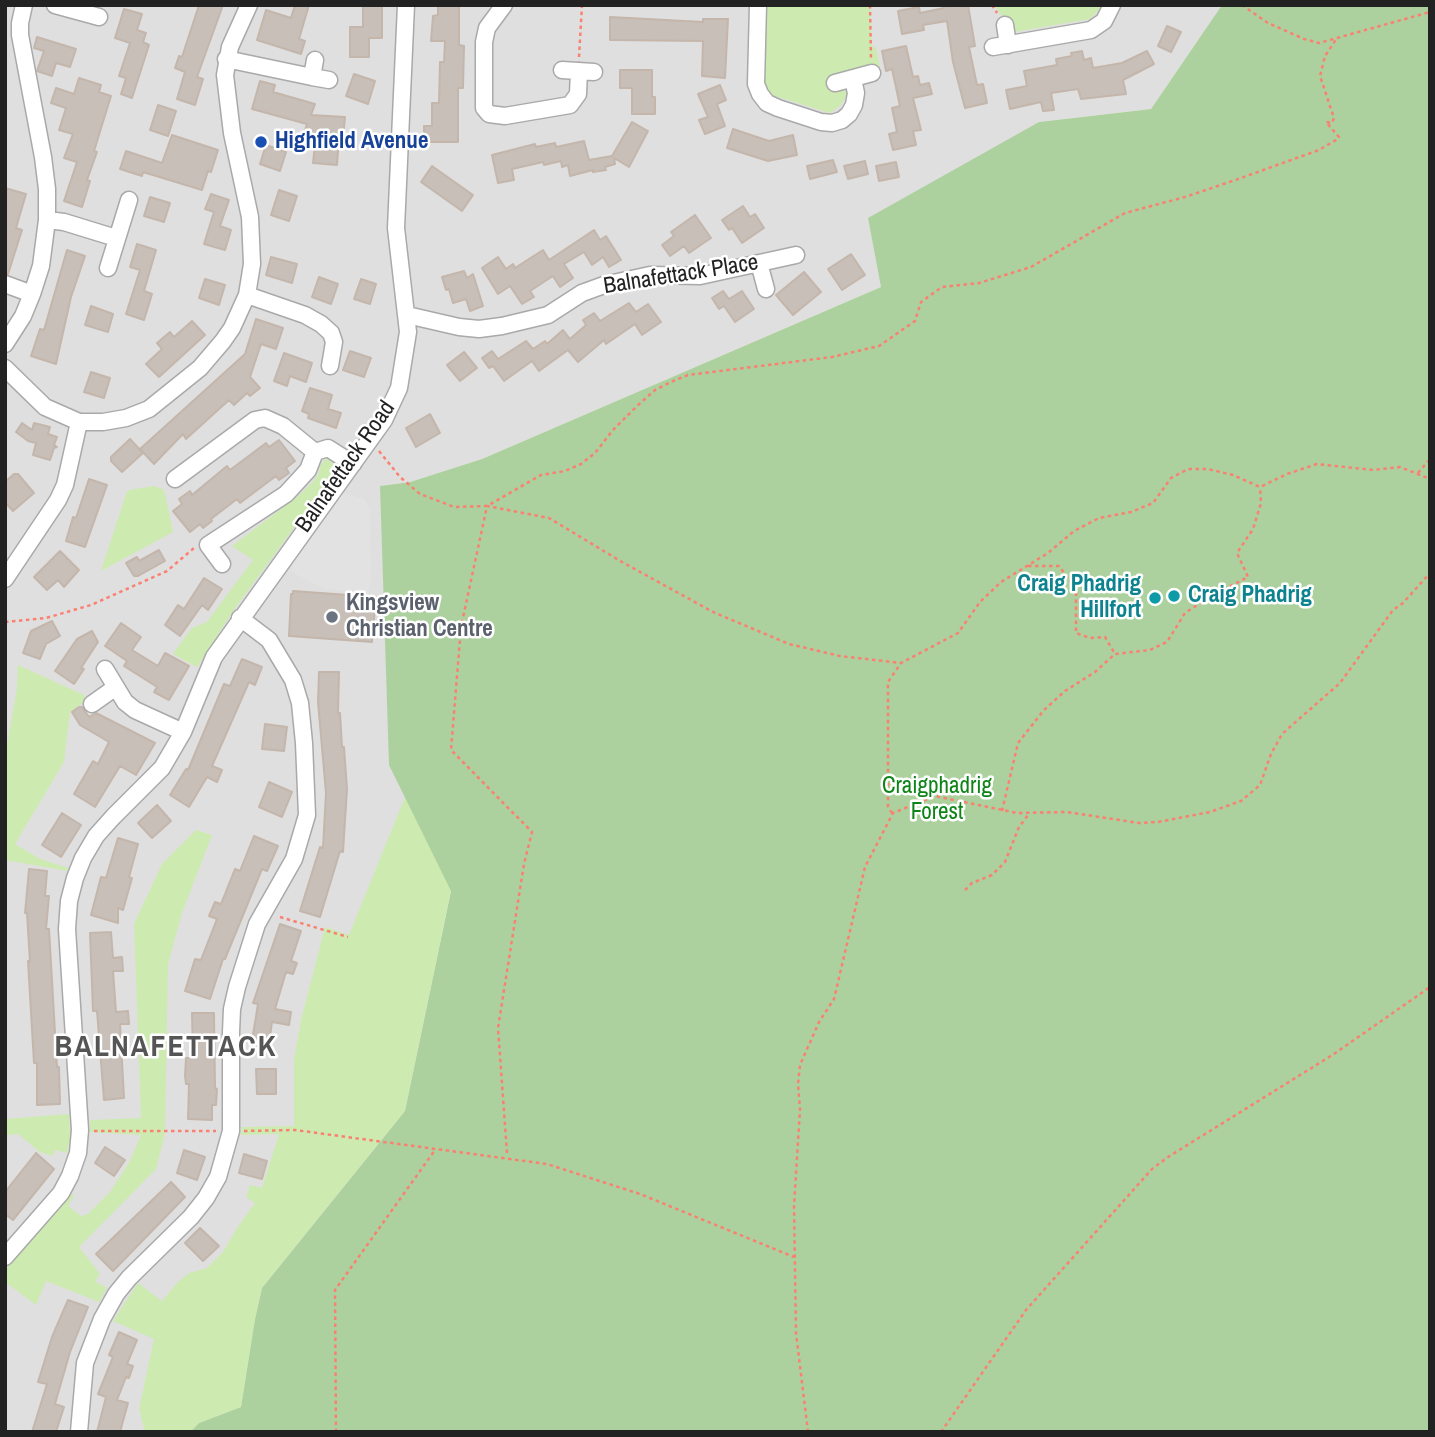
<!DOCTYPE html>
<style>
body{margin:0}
#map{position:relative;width:1435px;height:1437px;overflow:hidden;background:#f2efe9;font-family:"Archivo Narrow",sans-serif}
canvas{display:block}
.frame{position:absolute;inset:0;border:7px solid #222;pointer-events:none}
</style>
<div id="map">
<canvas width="1435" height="1437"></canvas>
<div class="frame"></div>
</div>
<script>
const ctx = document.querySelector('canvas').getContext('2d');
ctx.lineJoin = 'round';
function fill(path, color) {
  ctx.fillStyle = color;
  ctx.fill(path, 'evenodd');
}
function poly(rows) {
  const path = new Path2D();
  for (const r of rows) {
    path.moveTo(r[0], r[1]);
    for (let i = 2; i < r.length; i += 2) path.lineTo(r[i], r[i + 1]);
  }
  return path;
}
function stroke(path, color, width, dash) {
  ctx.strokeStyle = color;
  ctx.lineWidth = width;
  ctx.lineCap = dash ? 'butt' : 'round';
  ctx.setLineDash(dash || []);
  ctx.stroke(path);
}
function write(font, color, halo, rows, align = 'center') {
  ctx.font = font + ' "Archivo Narrow",sans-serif';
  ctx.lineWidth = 5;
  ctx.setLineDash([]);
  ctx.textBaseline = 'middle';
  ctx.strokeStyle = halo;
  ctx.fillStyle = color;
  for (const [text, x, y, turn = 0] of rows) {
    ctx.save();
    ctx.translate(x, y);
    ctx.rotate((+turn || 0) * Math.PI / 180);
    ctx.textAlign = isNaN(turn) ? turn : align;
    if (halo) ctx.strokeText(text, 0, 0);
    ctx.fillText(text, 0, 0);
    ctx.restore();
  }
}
fill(poly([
 [5,5,1222,5,1151,109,1039,122,881,287,482,459,410,482,381,486,451,890,199,1423,190,1432,5,1432]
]), '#e0dfdf');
fill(poly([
 [764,5,870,5,872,46,876,48,880,67,832,74,830,84,843,88,847,94,841,105,830,113,768,94,762,84],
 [994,5,1102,5,1103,6,1090,19,1014,32],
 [326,459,329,459,334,465,333,473,329,480,233,611,197,667,173,654,192,628,207,622,253,560,232,546,298,496,312,483,318,475,321,464],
 [155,486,164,490,173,532,101,571,126,494,129,490],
 [18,665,84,695,86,701,70,712,64,762,15,844,40,859,68,868,67,871,5,860,5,756,17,688],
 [405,797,451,890,405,1111,262,1288,255,1319,241,1407,199,1423,190,1432,145,1432,139,1409,154,1339,113,1321,138,1283,162,1301,177,1283,189,1273,207,1268,223,1252,237,1228,255,1203,246,1197,250,1185,262,1188,279,1134,241,1135,242,1127,294,1126,294,1059,301,1020,325,927,349,935],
 [196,830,212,835,182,913,168,964,165,1133,156,1169,79,1247,100,1274,95,1281,107,1288,99,1302,46,1281,36,1305,5,1282,5,1270,71,1194,74,1195,68,1206,81,1216,88,1214,110,1192,130,1161,141,1135,90,1132,90,1120,141,1118,134,924,162,864],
 [69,1114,70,1138,67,1153,55,1150,53,1156,40,1152,18,1134,5,1135,5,1119]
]), '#cdebb0');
fill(poly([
 [1222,5,1430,5,1430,1432,190,1432,199,1423,241,1407,255,1319,262,1288,405,1111,451,891,389,765,380,486,410,482,482,459,881,287,868,218,1039,122,1151,109]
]), '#add19e');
fill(poly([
 [343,493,364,499,370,508,371,582,368,594,324,589,292,572,292,554,333,499]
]), '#e2e2e2');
const building = poly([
 [199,5,223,5,197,77,203,79,195,105,177,99,185,72,175,68,179,56,182,57,199,5],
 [295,5,309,5,299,39,305,41,301,54,257,40,266,10,291,18,295,5],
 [363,5,382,5,382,38,369,38,369,57,350,57,350,27,363,27,363,5],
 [438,5,459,5,459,45,464,46,463,88,458,88,458,142,424,142,424,126,432,126,432,103,439,103,440,62,444,62,445,41,431,41,433,16,438,15,438,5],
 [944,5,968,5,975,46,969,47,977,85,983,84,987,103,965,108,953,62,947,21,923,25,924,30,902,34,898,11,919,7,920,13,944,8,944,5],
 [124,9,142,14,137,30,146,33,143,42,149,45,132,98,121,94,126,78,119,76,130,43,115,38,124,9],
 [610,17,703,22,703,19,728,19,725,78,702,76,703,41,610,40,610,17],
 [1167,26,1181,32,1171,52,1158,46,1167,26],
 [37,37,76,49,70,67,56,63,52,76,37,71,44,51,34,48,37,37],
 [906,46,913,77,918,76,920,85,929,83,932,94,913,98,921,130,913,131,916,145,893,150,889,134,897,132,892,108,900,106,892,69,886,71,882,51,906,46],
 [1082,51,1084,60,1091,58,1093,68,1122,63,1147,51,1154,64,1123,80,1126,94,1081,99,1078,89,1051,93,1054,110,1043,111,1041,102,1010,109,1006,90,1027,86,1024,71,1057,65,1056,59,1072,56,1071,53,1082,51],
 [620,70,652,70,652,97,655,97,655,114,632,114,632,88,620,88,620,70],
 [354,74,375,81,368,104,346,96,354,74],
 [79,78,101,85,99,92,111,96,94,151,97,152,87,180,90,181,82,207,64,201,77,162,64,158,73,134,59,130,66,108,51,103,56,88,74,94,79,78],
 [260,81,275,85,273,92,315,104,311,115,345,117,343,139,339,138,337,165,313,163,315,144,302,140,307,124,252,109,260,81],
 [720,85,726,100,717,104,725,126,705,134,699,120,708,117,698,94,720,85],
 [158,105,176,111,168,136,150,130,158,105],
 [632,122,648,131,629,167,614,158,615,164,605,167,606,170,593,172,593,170,570,176,568,165,562,167,561,161,544,165,543,162,512,169,514,180,498,183,492,155,535,144,536,147,555,143,556,147,584,141,589,160,612,156,632,122],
 [733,129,769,141,793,135,797,155,768,161,727,148,733,129],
 [172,135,218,150,211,172,208,171,202,190,143,172,142,176,120,169,126,151,162,163,172,135],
 [266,145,286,152,280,171,260,164,266,145],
 [833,160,837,172,810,179,807,166,833,160],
 [865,161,868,174,848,179,844,166,865,161],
 [896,162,899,177,879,181,876,166,896,162],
 [432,166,473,195,462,211,421,182,432,166],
 [5,188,26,194,16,228,22,230,8,274,5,274,5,188],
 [279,190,297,196,289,221,271,215,279,190],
 [211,194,229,200,220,226,231,230,225,250,204,244,214,212,205,209,211,194],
 [150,197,170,203,164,222,144,216,150,197],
 [743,206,750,217,755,214,764,228,742,243,732,228,729,230,722,220,743,206],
 [695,215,711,238,689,253,684,246,670,256,662,245,674,236,671,232,695,215],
 [594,230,600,240,606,236,621,260,609,267,603,257,592,265,584,252,564,264,573,278,560,287,553,276,530,291,534,297,522,304,510,286,498,294,482,268,498,257,506,269,513,264,515,268,543,250,549,260,594,230],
 [137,244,156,250,144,291,152,294,144,320,126,314,140,270,130,267,137,244],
 [67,250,85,256,71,297,56,364,31,356,40,329,44,330,67,250],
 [851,254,865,275,842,290,828,269,851,254],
 [271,257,297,264,292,283,266,275,271,257],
 [464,271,467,278,473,274,483,306,470,311,466,299,453,303,449,289,446,290,442,277,464,271],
 [804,272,821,292,793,315,776,295,804,272],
 [319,277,338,284,331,304,312,297,319,277],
 [205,279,225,285,219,305,199,298,205,279],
 [361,279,376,284,370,304,354,299,361,279],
 [723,291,729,299,742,291,754,309,735,322,724,306,719,309,712,298,723,291],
 [629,303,636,312,648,304,661,322,642,335,635,324,606,344,604,340,578,362,568,350,539,371,532,361,504,381,493,366,489,368,482,358,492,351,498,359,526,341,533,349,545,341,547,344,563,330,570,339,586,325,583,320,594,313,600,321,629,303],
 [91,306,113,314,108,332,85,325,91,306],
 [256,319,283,328,276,349,261,344,250,377,260,388,250,396,247,393,234,405,229,400,186,439,183,434,154,464,140,449,245,354,256,319],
 [192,321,205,335,159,377,146,364,162,349,157,343,170,332,174,337,192,321],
 [350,351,371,358,364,377,343,370,350,351],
 [464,352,477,368,460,381,447,365,464,352],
 [284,353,312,363,306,382,290,376,287,386,274,381,284,353],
 [91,372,110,378,104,398,84,392,91,372],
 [310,388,332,395,328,409,341,413,336,428,308,418,309,414,302,411,310,388],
 [430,414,440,433,416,447,406,428,430,414],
 [22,423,32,430,34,423,50,427,48,434,57,437,54,445,57,447,54,448,50,460,33,455,36,443,28,441,16,432,22,423],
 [130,439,143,453,122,472,111,461,111,457,130,439],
 [279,440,295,461,286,468,289,473,279,480,276,476,240,503,237,499,211,519,212,521,203,528,200,524,190,532,173,511,182,504,179,499,190,491,192,495,227,466,230,470,266,443,269,447,279,440],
 [14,474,18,474,34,493,13,511,5,502,5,482,14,474],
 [89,479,107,485,85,547,66,541,73,517,76,518,89,479],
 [159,550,165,561,138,576,134,576,126,563,137,557,139,561,159,550],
 [60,551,79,570,64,587,58,580,47,590,34,577,60,551],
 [204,578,222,589,208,610,202,605,180,636,165,625,178,605,184,609,204,578],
 [293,591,376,597,372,642,289,636,291,594,293,594,293,591],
 [52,621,60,636,46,644,40,659,23,653,31,631,52,621],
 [121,623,141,637,132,650,158,666,165,653,189,666,169,700,154,692,157,687,124,666,127,661,105,646,121,623],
 [92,631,98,642,81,668,84,669,74,684,55,671,77,639,92,631],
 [242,659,262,667,255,685,249,682,212,766,222,770,217,782,207,777,189,807,170,795,186,769,188,770,224,684,230,686,242,659],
 [319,672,339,672,338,713,340,713,342,747,344,747,347,789,343,852,340,851,320,917,300,911,320,847,323,848,326,793,318,702,319,672],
 [79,707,82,707,89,717,96,713,155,743,136,775,120,766,95,807,74,794,93,761,98,764,109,742,80,725,72,712,79,707],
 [265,724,287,727,284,751,262,749,265,724],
 [269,782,292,792,282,817,259,807,269,782],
 [157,805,171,821,152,838,138,823,157,805],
 [62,813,81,825,61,857,42,845,62,813],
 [254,836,278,846,267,871,262,869,225,959,223,959,210,999,185,991,195,959,201,960,217,919,209,916,215,902,221,904,235,869,240,871,254,836],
 [118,838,138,844,129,877,132,878,123,910,118,908,118,923,91,915,101,877,106,878,118,838],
 [29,869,47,871,45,896,49,896,46,929,49,929,57,1067,59,1067,60,1104,37,1105,37,1063,34,1063,28,961,30,962,27,913,25,913,29,869],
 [280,924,301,931,291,961,297,963,293,974,286,972,275,1009,291,1012,289,1025,272,1022,268,1050,251,1047,258,1004,253,1003,280,924],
 [111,932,113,958,122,957,123,971,113,971,116,1012,128,1011,129,1024,120,1024,124,1098,104,1100,97,1011,93,1011,90,933,111,932],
 [192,1013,214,1013,215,1088,217,1089,216,1105,212,1105,212,1120,188,1119,189,1084,186,1084,185,1076,186,1058,193,1058,192,1013],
 [256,1069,276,1069,276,1094,257,1094,256,1069],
 [105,1147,125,1160,114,1176,95,1163,105,1147],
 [184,1150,205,1157,197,1180,177,1173,184,1150],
 [36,1153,54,1169,13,1220,5,1214,5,1192,36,1153],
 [244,1154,267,1161,262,1179,239,1173,244,1154],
 [171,1182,185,1197,113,1271,96,1254,171,1182],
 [200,1228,219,1246,203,1261,185,1243,200,1228],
 [68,1300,88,1307,70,1352,55,1404,64,1407,56,1432,32,1432,47,1384,38,1382,52,1337,68,1300],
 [119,1332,137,1340,127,1364,133,1366,129,1378,126,1377,117,1400,128,1403,120,1432,97,1432,106,1397,98,1394,113,1357,109,1355,119,1332]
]);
fill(building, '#c7bfb8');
stroke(building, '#c4b6ab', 2);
const street = poly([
 [55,5,99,17],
 [504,5,487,28,484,42,484,108,489,114,505,116,570,105,578,94,579,71],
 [758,5,756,84,760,94,767,103,778,108,821,122,832,123,842,120,849,114,854,105,856,93,853,79],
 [1005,25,1008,45],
 [993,47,1091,30,1104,21,1112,5],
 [226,59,312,77,315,60],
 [562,70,594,72],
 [312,77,329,80],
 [835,83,872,73],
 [47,220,64,222,116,238],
 [759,263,766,289],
 [108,268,129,200],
 [5,284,32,294],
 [247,295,305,315,321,324,331,333,334,342,330,366],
 [407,315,459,327,479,329,502,326,548,315,582,293,604,285,650,275,700,276,796,255],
 [5,344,23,316,32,294,41,266,47,220,47,189,43,157,20,35,20,23,24,5],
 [5,368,45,407,79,422,103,422,126,418,149,409,200,368,223,341,232,328,247,295,252,264,250,217,232,133,225,75,230,47,249,5],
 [175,479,255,420,265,418,283,426,315,452],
 [222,564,208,545,286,494,308,470,315,452,328,448,353,464],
 [5,579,58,500,65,485,79,422],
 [105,669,125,702,135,710,183,732],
 [92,704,116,687],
 [5,1257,61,1193,70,1176,78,1153,80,1130,67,929,69,901,75,878,83,858,96,836,113,817,162,768,183,732,214,657,384,420,399,388,408,332,396,228,406,5],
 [79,1432,85,1363,102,1319,116,1294,129,1278,191,1217,206,1198,218,1177,231,1131,231,1032,232,1009,237,987,257,924,294,859,307,815,304,743,300,703,293,680,269,640,240,618]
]);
stroke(street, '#a9a9a9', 19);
stroke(poly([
 [870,5,871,59],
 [992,5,997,13],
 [1242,5,1268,23,1304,39,1319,43,1430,12],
 [579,57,582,5],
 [379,451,400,477,420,494,454,507,487,506,541,475,565,471,581,464,595,453,613,430,637,406,655,390,673,381,688,375,832,357,879,346,915,321,921,302,942,287,979,283,1031,267,1125,213,1185,197,1241,178,1319,150,1336,140,1339,137,1326,122,1332,123,1334,118,1320,76,1325,56,1337,38],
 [1418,473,1430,459],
 [1028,566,1059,566,1076,589,1076,633,1090,638,1105,637,1115,654],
 [5,622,46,618,91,605,167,571,194,548],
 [1002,811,1018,743,1044,710,1065,691,1095,672,1115,654,1150,650,1167,642,1185,613,1211,596,1248,577,1237,553,1253,529,1261,503,1260,487],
 [892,813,888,807,888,682,901,663,958,633,980,602,1001,582,1048,553,1074,531,1099,518,1131,512,1153,503,1171,478,1188,469,1208,469,1233,475,1260,487,1287,474,1317,464,1373,470,1400,467,1430,479],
 [965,890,972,883,992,875,1005,862,1019,827,1028,815],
 [280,917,348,937],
 [94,1131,216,1131],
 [244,1131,295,1130,547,1164,640,1194,794,1257],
 [507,1153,498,1028,524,864,532,832,451,750,461,627,487,506,549,518,622,562,713,612,789,644,840,656,901,663],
 [336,1432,335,1290,435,1150],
 [808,1432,796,1333,794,1206,800,1109,798,1084,800,1065,819,1022,834,999,865,867,893,813,935,796,1017,813,1067,812,1139,823,1158,822,1210,812,1241,801,1260,785,1271,754,1282,734,1340,683,1393,610,1403,603,1430,573],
 [941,1432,1026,1310,1152,1169,1168,1157,1334,1054,1430,987]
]), '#fa8072', 2.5, [3.5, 3.5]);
stroke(street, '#fff', 16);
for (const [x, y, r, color] of [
 [261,142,7,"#1a4fb4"],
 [1174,596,7,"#0f9aa8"],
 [1155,598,7,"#0f9aa8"],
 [332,617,7,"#6b7280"]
]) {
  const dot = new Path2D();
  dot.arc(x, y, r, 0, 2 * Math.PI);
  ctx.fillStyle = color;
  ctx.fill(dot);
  stroke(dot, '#fff', 2.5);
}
write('bold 23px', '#164399', '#fff', [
 ["Highfield Avenue",275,142]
], 'left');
write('23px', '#222', '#fff', [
 ["Balnafettack Place",681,275,-9],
 ["Balnafettack Road",346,467,-55]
]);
write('bold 23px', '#0d838f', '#fff', [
 ["Craig Phadrig",1141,585],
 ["Hillfort",1141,611],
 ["Craig Phadrig",1188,596,"left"]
], 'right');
write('bold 23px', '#5b616d', '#fff', [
 ["Kingsview",346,604],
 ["Christian Centre",346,630]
], 'left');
write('23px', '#0c8416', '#fff', [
 ["Craigphadrig",937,787],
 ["Forest",937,813]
]);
ctx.letterSpacing = '2px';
write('bold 30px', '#555', '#fff', [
 ["BALNAFETTACK",166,1048]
]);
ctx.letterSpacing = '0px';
</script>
